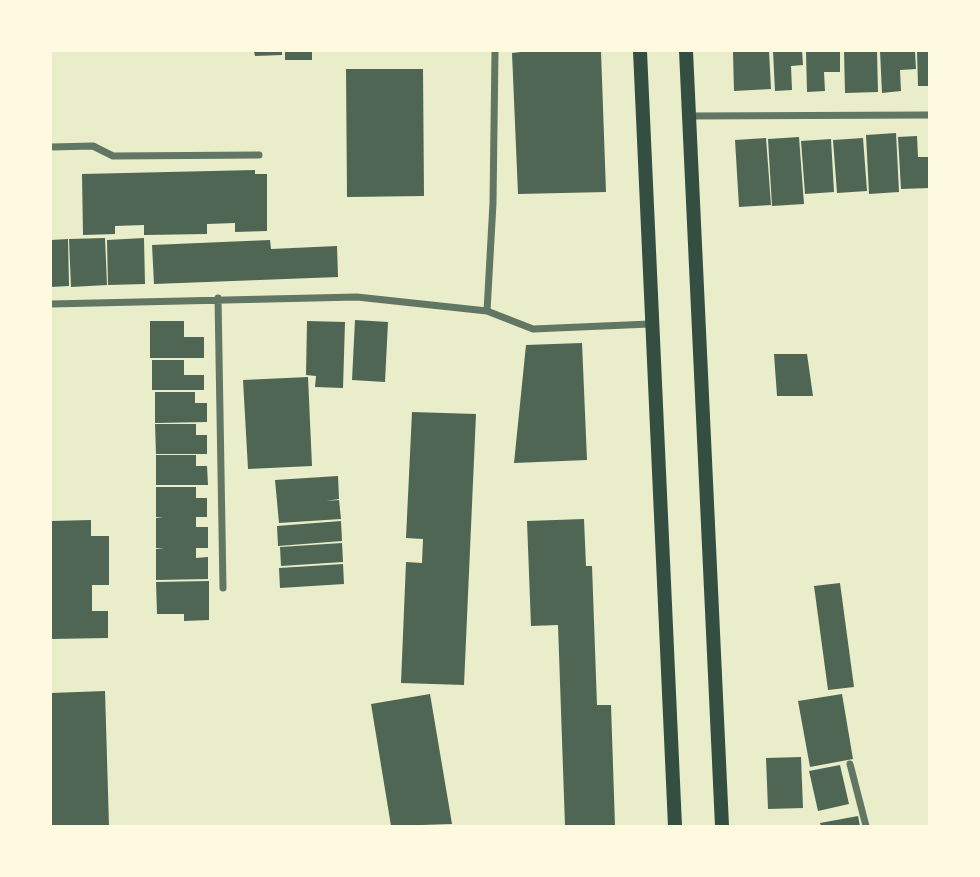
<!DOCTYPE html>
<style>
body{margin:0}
#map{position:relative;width:980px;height:877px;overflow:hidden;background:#e9edc9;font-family:Raleway,sans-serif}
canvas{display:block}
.frame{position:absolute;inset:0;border:52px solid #fefae0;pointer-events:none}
</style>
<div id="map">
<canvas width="980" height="877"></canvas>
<div class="frame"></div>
</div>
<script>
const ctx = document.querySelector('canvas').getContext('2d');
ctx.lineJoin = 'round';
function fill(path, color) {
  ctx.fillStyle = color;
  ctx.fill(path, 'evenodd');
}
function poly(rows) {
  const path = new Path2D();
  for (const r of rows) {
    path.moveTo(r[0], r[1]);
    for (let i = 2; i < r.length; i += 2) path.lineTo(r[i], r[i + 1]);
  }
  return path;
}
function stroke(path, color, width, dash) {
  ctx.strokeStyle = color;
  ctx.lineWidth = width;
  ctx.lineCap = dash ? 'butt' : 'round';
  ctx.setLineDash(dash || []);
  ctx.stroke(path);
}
fill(poly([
 [254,51,282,51,282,55,255,56],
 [285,51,312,51,312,60,285,60],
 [529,51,601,51,606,192,518,194,512,53],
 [769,51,771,89,734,91,733,52],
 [773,51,802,51,803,65,791,66,792,90,775,91],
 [806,51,840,51,840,72,824,72,825,91,807,92],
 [844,51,877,51,878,92,845,93],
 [880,51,915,51,916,69,900,70,901,91,882,93],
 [917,51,929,51,929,86,918,86],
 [346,69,423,69,424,196,347,197],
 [896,133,899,192,869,194,866,135],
 [917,136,918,157,928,157,929,188,901,189,898,137],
 [799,137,804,204,772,206,768,139],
 [766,138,771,205,739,207,735,140],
 [863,138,867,191,837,193,833,140],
 [831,139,834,192,805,194,801,141],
 [255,170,255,174,267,174,267,231,235,232,235,223,207,224,207,234,144,235,144,225,115,226,115,234,83,235,82,174],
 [105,238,107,285,71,287,69,239],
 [144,238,145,284,108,285,107,240],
 [68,239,69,286,51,287,51,240],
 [270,240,271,249,337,246,338,277,154,284,152,245],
 [355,320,388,322,385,382,352,380],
 [150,321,184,321,184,337,204,337,204,358,150,358],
 [307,321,345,322,343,388,315,387,316,376,306,375],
 [582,343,587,460,514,463,526,345],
 [774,354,807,354,813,396,777,396],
 [152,360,184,360,184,375,204,375,204,390,152,390],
 [308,377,312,466,248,469,243,380],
 [155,392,195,392,195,403,207,403,207,422,155,423],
 [412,412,476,414,464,685,401,683,406,562,422,563,423,539,406,538],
 [155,424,196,424,196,435,207,435,207,454,156,454],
 [156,455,196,455,196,466,207,466,208,485,156,485],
 [338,476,339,499,326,501,339,500,341,519,279,523,275,480],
 [156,487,196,487,196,498,207,498,207,517,196,517,196,527,208,527,208,548,196,548,196,558,208,557,208,579,156,580,156,549,164,548,156,548,156,518,163,517,156,517],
 [584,519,586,566,592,566,597,705,611,705,615,826,565,826,558,625,531,626,527,521],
 [91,520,91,536,109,536,109,585,92,585,92,611,108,611,108,638,51,639,51,521],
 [341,521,342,541,278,546,277,526],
 [342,543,343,562,281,566,280,547],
 [343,564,344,584,280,588,279,568],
 [209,581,209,620,184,621,184,614,157,614,156,582],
 [840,583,854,687,828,690,814,586],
 [105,691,109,826,51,826,51,693],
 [430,694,452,824,391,826,371,704],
 [842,694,853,759,810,767,798,701],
 [801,757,803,808,768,809,766,758],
 [840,765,849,804,818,811,809,771],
 [858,816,860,826,821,826,820,823]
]), '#4f6655');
stroke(poly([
 [690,116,929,115],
 [51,147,93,146,113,156,259,155],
 [218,298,223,588],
 [51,304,357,297,487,311,533,329,650,324],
 [487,311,493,203,495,51],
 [850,764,866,826]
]), '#617663', 7);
stroke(poly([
 [640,51,675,826],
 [686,51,722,826]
]), '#344e41', 14);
</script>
